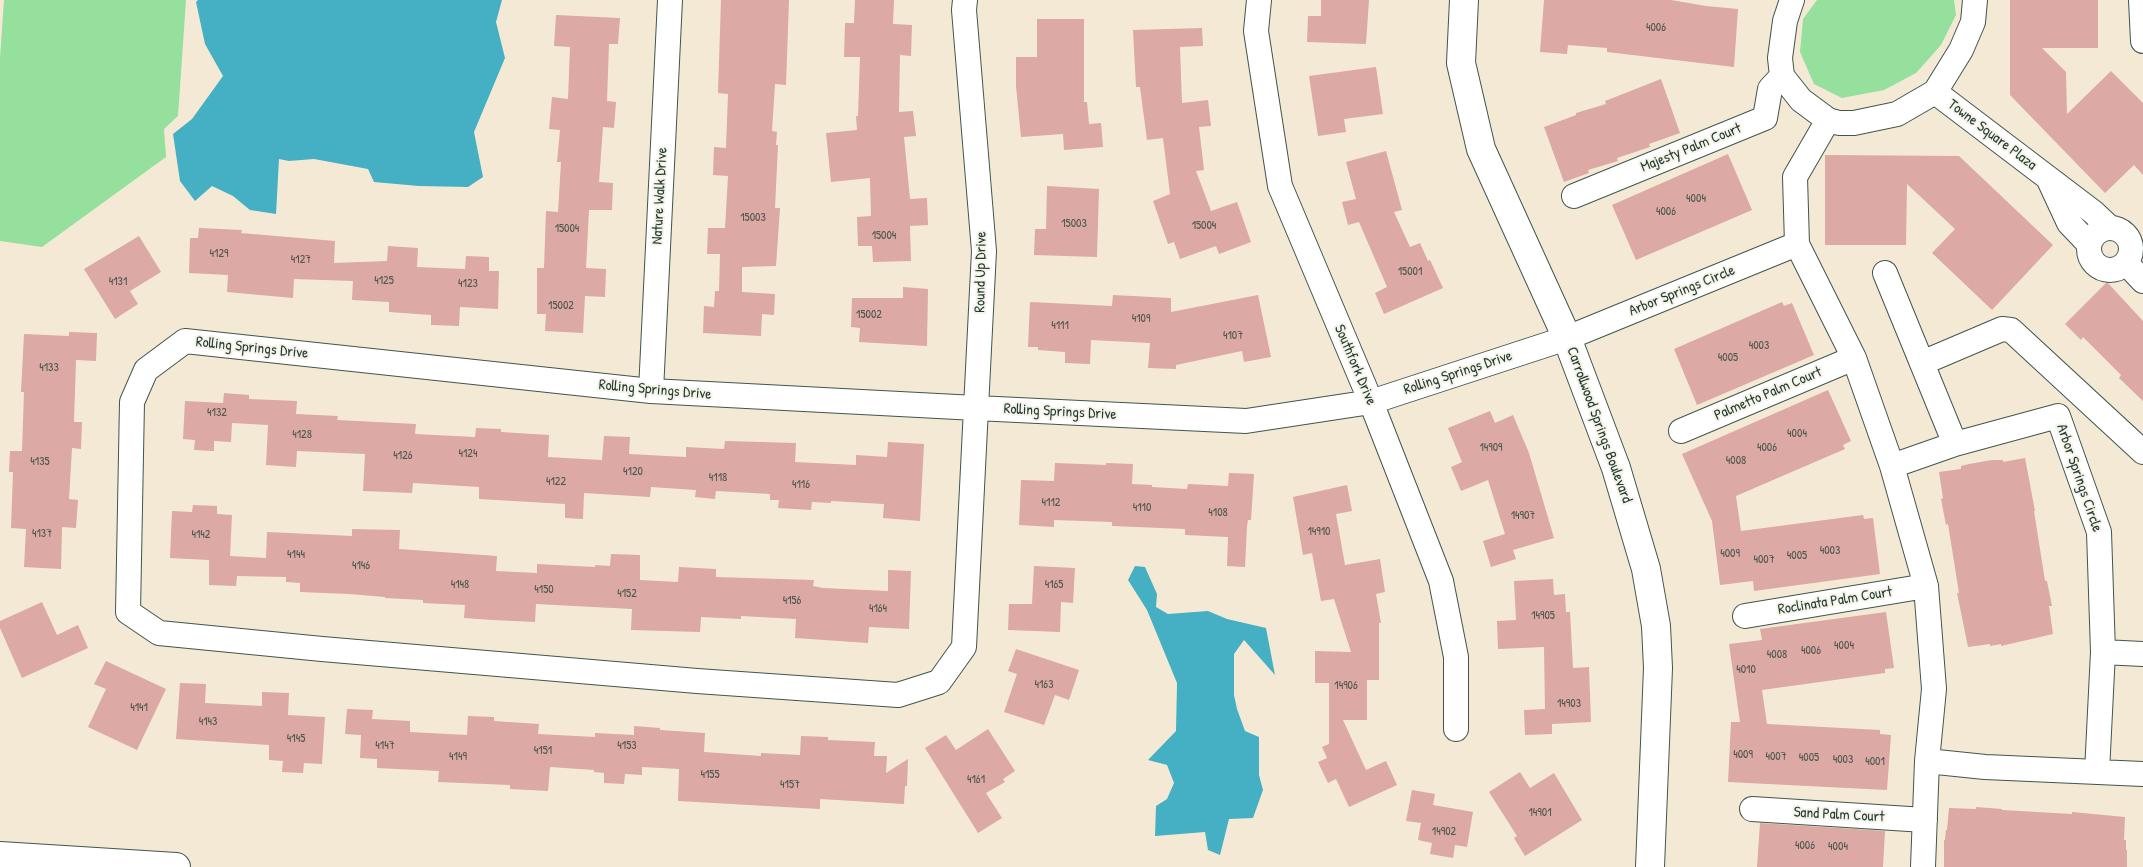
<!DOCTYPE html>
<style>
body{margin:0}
canvas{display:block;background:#f4e9d4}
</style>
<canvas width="2143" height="867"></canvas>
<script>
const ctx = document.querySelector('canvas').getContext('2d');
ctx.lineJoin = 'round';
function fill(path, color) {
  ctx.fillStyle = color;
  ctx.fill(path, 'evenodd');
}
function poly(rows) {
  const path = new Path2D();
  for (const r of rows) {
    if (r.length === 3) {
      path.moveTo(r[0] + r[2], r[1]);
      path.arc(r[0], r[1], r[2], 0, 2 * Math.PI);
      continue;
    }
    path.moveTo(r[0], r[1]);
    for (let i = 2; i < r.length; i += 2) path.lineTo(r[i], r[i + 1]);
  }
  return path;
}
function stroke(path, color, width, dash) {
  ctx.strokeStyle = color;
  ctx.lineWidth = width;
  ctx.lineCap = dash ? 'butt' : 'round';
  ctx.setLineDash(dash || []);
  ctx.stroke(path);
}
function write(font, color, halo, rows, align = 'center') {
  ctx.font = font + ' "Patrick Hand",sans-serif';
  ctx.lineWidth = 4;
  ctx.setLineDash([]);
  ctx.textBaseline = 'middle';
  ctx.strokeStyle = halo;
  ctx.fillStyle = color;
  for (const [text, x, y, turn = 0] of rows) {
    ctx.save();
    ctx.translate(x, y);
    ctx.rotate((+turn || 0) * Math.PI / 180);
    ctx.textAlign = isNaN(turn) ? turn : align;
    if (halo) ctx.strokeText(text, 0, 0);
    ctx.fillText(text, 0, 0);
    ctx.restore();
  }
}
fill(poly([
 [4,0,186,0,178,116,164,129,166,157,42,247,0,241,0,58],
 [1817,0,1954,0,1956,15,1941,45,1916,73,1884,90,1842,98,1814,84,1800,52,1803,19]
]), '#94e09c');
fill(poly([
 [198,0,502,0,496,22,505,58,474,132,483,177,468,187,419,186,374,182,368,169,314,159,289,161,279,159,276,214,250,210,233,196,212,186,195,201,180,181,173,134,192,119,223,76,205,44,196,2],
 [1135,566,1145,567,1157,594,1156,607,1168,614,1208,611,1227,619,1266,628,1275,675,1244,640,1234,654,1234,695,1237,709,1245,731,1259,737,1259,775,1263,790,1253,818,1229,819,1220,855,1208,850,1205,832,1155,836,1156,806,1167,799,1174,783,1167,765,1148,760,1176,731,1177,683,1147,610,1128,580]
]), '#45b0c3');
fill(poly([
 [721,0,789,0,786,85,775,84,772,131,777,132,776,145,778,145,775,208,780,208,776,266,742,267,742,292,775,294,774,315,762,314,761,336,703,333,704,306,714,307,715,291,719,291,720,254,707,254,708,228,725,228,728,176,713,175,714,147,726,148,728,94,718,93],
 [855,0,894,0,893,24,912,25,911,56,900,55,899,112,913,111,916,136,904,137,910,199,927,198,928,225,910,226,911,261,873,262,872,246,858,246,857,217,871,216,870,178,831,182,826,133,857,130,856,116,858,116,860,57,844,57,845,23,854,23],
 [1321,0,1369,0,1366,44,1307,42,1308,16,1321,16],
 [1544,0,1671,0,1706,6,1738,9,1734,67,1607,52,1607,48,1568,45,1567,54,1540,52],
 [2010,0,2098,0,2098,48,2042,48,2066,72,2067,114,2111,71,2143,103,2143,175,2134,165,2105,193,2010,95],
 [556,15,620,18,618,44,609,44,607,101,616,102,614,128,603,127,599,182,613,183,612,210,589,210,586,268,606,269,605,297,585,296,583,333,545,331,546,314,537,314,537,268,544,268,546,211,558,212,561,162,557,162,560,130,549,129,552,97,568,99,570,47,554,46],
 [1037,19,1084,19,1084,102,1087,102,1089,124,1101,123,1103,147,1064,150,1063,134,1021,137,1016,86,1016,57,1037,57],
 [1202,28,1203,46,1180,47,1182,103,1208,100,1211,126,1199,127,1204,170,1196,171,1211,211,1237,202,1251,242,1219,254,1216,246,1180,259,1174,242,1168,244,1153,201,1170,194,1163,138,1147,140,1140,87,1136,87,1133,30],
 [1376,67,1383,114,1344,119,1346,132,1318,136,1309,76],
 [1661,79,1680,133,1649,144,1650,147,1617,158,1618,161,1588,170,1589,173,1564,182,1544,127,1576,115,1576,113,1606,104,1605,101],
 [1386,151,1402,210,1394,212,1410,247,1420,243,1428,261,1430,260,1443,288,1384,314,1375,293,1387,287,1359,222,1348,225,1342,202,1356,199,1346,162],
 [1728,154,1752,210,1636,260,1612,205],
 [1825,155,1959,156,2053,245,1992,310,1932,253,1955,229,1907,184,1906,245,1825,245],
 [1047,186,1099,189,1097,257,1034,255,1035,229,1046,229],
 [199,228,242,230,241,233,335,241,334,263,387,261,388,246,418,248,417,267,465,269,466,256,489,257,489,271,499,271,498,309,460,307,459,326,431,325,431,315,389,312,389,302,352,300,353,281,294,279,293,298,227,292,228,275,189,273,190,238,198,238],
 [139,236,161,272,130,291,138,304,115,319,84,269],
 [2107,282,2143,321,2143,401,2119,378,2121,375,2083,337,2081,340,2065,324],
 [903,287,928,289,927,346,859,342,860,328,851,327,852,298,903,298],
 [1113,295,1171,298,1171,312,1258,295,1271,357,1244,362,1242,351,1176,365,1176,369,1148,368,1150,343,1091,340,1090,364,1065,363,1065,352,1038,350,1038,347,1028,347,1030,302,1112,306],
 [1782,302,1784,306,1792,303,1814,355,1697,405,1674,349],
 [69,332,97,333,96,361,76,360,74,422,82,422,81,449,72,448,69,499,78,500,76,528,62,527,61,569,24,567,26,529,11,528,13,472,9,472,10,451,22,451,24,392,21,392,24,334,69,336],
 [1828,390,1851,441,1843,445,1845,449,1736,496,1741,531,1863,515,1864,519,1873,518,1880,574,1754,591,1753,581,1720,585,1712,521,1682,454],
 [224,393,249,395,249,399,297,401,296,414,338,416,337,420,416,424,415,434,475,437,476,428,501,429,501,432,549,435,548,457,602,460,604,436,630,437,629,454,686,457,686,447,724,449,725,441,796,443,795,462,856,465,856,455,887,457,888,442,924,444,920,521,883,518,884,504,831,501,831,503,812,502,811,510,778,508,779,500,770,500,770,494,716,491,715,499,695,497,696,490,651,487,650,497,584,493,583,519,565,518,565,504,479,499,479,487,413,483,412,493,363,491,365,454,297,451,296,467,266,465,268,425,232,423,231,442,214,441,214,451,194,450,195,440,183,439,185,401,223,403],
 [1490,411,1495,423,1513,415,1529,453,1554,538,1513,550,1516,559,1491,567,1483,541,1505,534,1488,480,1461,491,1451,467,1462,462,1448,428],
 [2025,458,2035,511,2034,511,2045,581,2047,581,2052,606,2049,606,2053,634,2001,646,2001,644,1990,646,1990,644,1968,647,1957,593,1959,593,1948,524,1946,525,1941,499,1943,498,1939,472,1961,469,1961,466,1969,464,1992,460,2003,460,2003,462],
 [1055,463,1106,465,1106,463,1133,464,1132,484,1152,485,1152,487,1187,489,1188,484,1228,486,1229,473,1254,474,1251,520,1248,520,1247,526,1245,567,1227,566,1228,537,1185,535,1185,529,1112,526,1112,522,1054,520,1054,527,1019,525,1021,480,1054,481],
 [1347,485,1352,511,1336,514,1345,565,1380,559,1385,592,1376,594,1381,623,1379,623,1379,680,1367,680,1367,720,1343,720,1366,770,1386,761,1397,785,1349,807,1336,779,1328,783,1318,762,1327,758,1322,747,1329,744,1329,683,1315,683,1315,651,1351,652,1334,599,1321,601,1312,553,1303,555,1293,497],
 [193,505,217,506,217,514,232,515,230,556,266,558,267,532,352,536,352,529,400,530,399,549,497,556,496,571,537,573,537,564,595,567,595,565,610,566,611,554,640,555,640,580,678,582,679,567,716,569,716,577,814,580,813,586,823,588,888,591,888,570,911,571,909,629,869,627,868,643,795,638,796,619,741,616,741,619,701,617,700,632,631,630,632,609,536,604,535,622,493,620,464,618,465,605,423,603,423,600,385,598,385,597,349,594,300,592,300,583,286,582,286,577,237,576,236,586,209,585,209,560,170,558,172,511,192,512],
 [1034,566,1075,568,1073,603,1061,602,1060,632,1008,630,1009,604,1032,604],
 [1553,579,1554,595,1565,594,1566,612,1570,612,1573,668,1589,667,1591,722,1552,724,1552,734,1525,735,1524,710,1545,709,1544,647,1498,649,1497,621,1516,620,1514,581],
 [42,602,57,635,78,625,88,648,22,678,0,628,0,621],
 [1886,612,1894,668,1885,669,1885,673,1762,690,1767,724,1880,730,1880,734,1891,735,1887,790,1728,782,1731,722,1740,722,1729,644,1762,640,1760,629],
 [1016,649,1079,670,1069,700,1055,695,1044,725,1004,712,1017,674,1008,671],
 [106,661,166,689,137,750,88,727,106,689,94,684],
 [180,683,206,684,205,703,262,706,262,692,289,693,288,715,325,717,322,764,304,763,303,773,282,772,283,761,269,760,269,745,176,739],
 [347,709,373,710,372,719,410,721,410,732,467,735,468,716,494,717,494,721,539,724,538,734,595,737,595,733,634,735,634,726,660,728,660,730,705,733,704,752,761,756,761,753,800,755,801,736,828,737,828,740,875,742,874,756,887,756,886,773,908,759,907,786,905,786,904,804,820,799,820,809,678,801,679,769,642,767,642,775,625,774,624,784,604,783,604,773,594,772,594,770,550,767,548,791,510,789,510,785,438,782,439,771,377,768,377,759,360,758,361,735,345,734],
 [988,729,1015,771,1003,779,1005,782,986,793,1002,818,978,833,925,748,946,735,956,750],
 [1520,772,1530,788,1554,773,1582,820,1525,856,1514,838,1517,836,1489,792],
 [1412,790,1435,794,1433,805,1473,812,1467,847,1455,845,1453,858,1430,854,1432,843,1418,840,1421,823,1406,821],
 [1976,807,2002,809,2002,810,2072,814,2072,812,2125,817,2124,840,2126,840,2126,850,2127,850,2127,867,1944,867,1944,840,1945,840,1946,830,1947,830,1949,808,1976,809],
 [1760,823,1885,831,1883,867,1757,867]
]), '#dca9a4');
const street = poly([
 [965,0,964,10,984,251,976,408,964,647,939,682,898,695,697,681,322,649,159,633,128,612,132,402,146,370,185,341,651,391,976,408,1246,421,1371,402,1567,338,1797,244],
 [1259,0,1256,31,1280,186,1371,402,1441,581,1456,657,1456,729],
 [1792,0,1785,21,1780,58,1782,76,1801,100,1828,120,1839,123,1854,123,1897,114,1935,92,1961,50,1973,22,1975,0],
 [2141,0,2143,41],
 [1935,92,2093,212,2109,227],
 [1828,120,1795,177,1797,244,1854,358,1892,466,1926,586,1934,689,1927,761,1923,867],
 [2049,180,2069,223,2089,244],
 [1574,196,1765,118,1770,89,1782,76],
 [2110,249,21],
 [2126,263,2143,281],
 [1885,273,1955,444],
 [1922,363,2002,329,2011,330,2143,452],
 [651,391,670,0],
 [1681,431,1854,358],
 [1892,466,1955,444,2058,416,2099,532,2103,652,2097,772],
 [1745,616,1926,586],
 [2103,652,2143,654],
 [1927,761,1985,767,2143,774],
 [1752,809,1925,820]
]);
const secondary = poly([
 [1464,0,1461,63,1481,149,1567,338,1616,468,1646,569,1656,626,1658,668,1650,867],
 [0,856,176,867]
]);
stroke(street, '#3f574c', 26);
stroke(secondary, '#3f574c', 30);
stroke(street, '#fff', 24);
stroke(secondary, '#fff', 28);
write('12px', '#4e5850', null, [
 ["4006",1656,28],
 ["4004",1696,199],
 ["4006",1666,212],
 ["15003",753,218],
 ["15003",1074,224],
 ["15004",1204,226],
 ["15004",567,229],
 ["15004",884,236],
 ["4129",219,254],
 ["4127",301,260],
 ["15001",1410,272],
 ["4125",384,281],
 ["4131",118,282],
 ["4123",468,284],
 ["15002",561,306],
 ["15002",869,315],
 ["4109",1141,319],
 ["4111",1060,326],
 ["4107",1233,336],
 ["4003",1759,346],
 ["4005",1728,358],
 ["4133",49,368],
 ["4132",217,413],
 ["4004",1797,434],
 ["4128",302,435],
 ["14909",1491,448],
 ["4006",1767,448],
 ["4124",468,454],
 ["4126",403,456],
 ["4008",1736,461],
 ["4135",40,462],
 ["4120",633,472],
 ["4118",718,478],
 ["4122",556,482],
 ["4116",801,485],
 ["4112",1051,503],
 ["4110",1142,508],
 ["4108",1218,513],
 ["14907",1523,516],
 ["14910",1319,532],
 ["4137",42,534],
 ["4142",201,535],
 ["4003",1830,551],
 ["4009",1730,554],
 ["4144",296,555],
 ["4005",1797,556],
 ["4007",1764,560],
 ["4146",361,566],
 ["4148",460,585],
 ["4165",1054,585],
 ["4150",544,590],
 ["4152",627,594],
 ["4156",792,601],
 ["4164",878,609],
 ["14905",1543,616],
 ["4004",1844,646],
 ["4006",1811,651],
 ["4008",1777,655],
 ["4010",1746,670],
 ["4163",1044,685],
 ["14906",1346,686],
 ["14903",1569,704],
 ["4141",139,708],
 ["4143",208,722],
 ["4145",296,739],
 ["4147",385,746],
 ["4153",627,746],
 ["4151",543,751],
 ["4009",1743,755],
 ["4149",458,757],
 ["4007",1776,757],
 ["4005",1809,758],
 ["4003",1843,760],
 ["4001",1875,762],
 ["4155",710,775],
 ["4161",976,780],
 ["4157",790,785],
 ["14901",1540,813],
 ["14902",1444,832],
 ["4006",1805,846],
 ["4004",1838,847]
]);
write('15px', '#1f3d34', '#f7f3e8', [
 ["Towne Square Plaza",1992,135,37],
 ["Majesty Palm Court",1691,148,-22],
 ["Nature Walk Drive",660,196,-87],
 ["Round Up Drive",981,272,-89],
 ["Arbor Springs Circle",1682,291,-22],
 ["Rolling Springs Drive",252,348,6],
 ["Southfork Drive",1355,365,67],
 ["Rolling Springs Drive",1458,373,-18],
 ["Rolling Springs Drive",655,390,5],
 ["Palmetto Palm Court",1768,394,-23],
 ["Rolling Springs Drive",1060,412,3],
 ["Carrollwood Springs Boulevard",1599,425,70],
 ["Arbor Springs Circle",2079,478,71],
 ["Roclinata Palm Court",1835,601,-9],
 ["Sand Palm Court",1839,815,3]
]);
</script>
